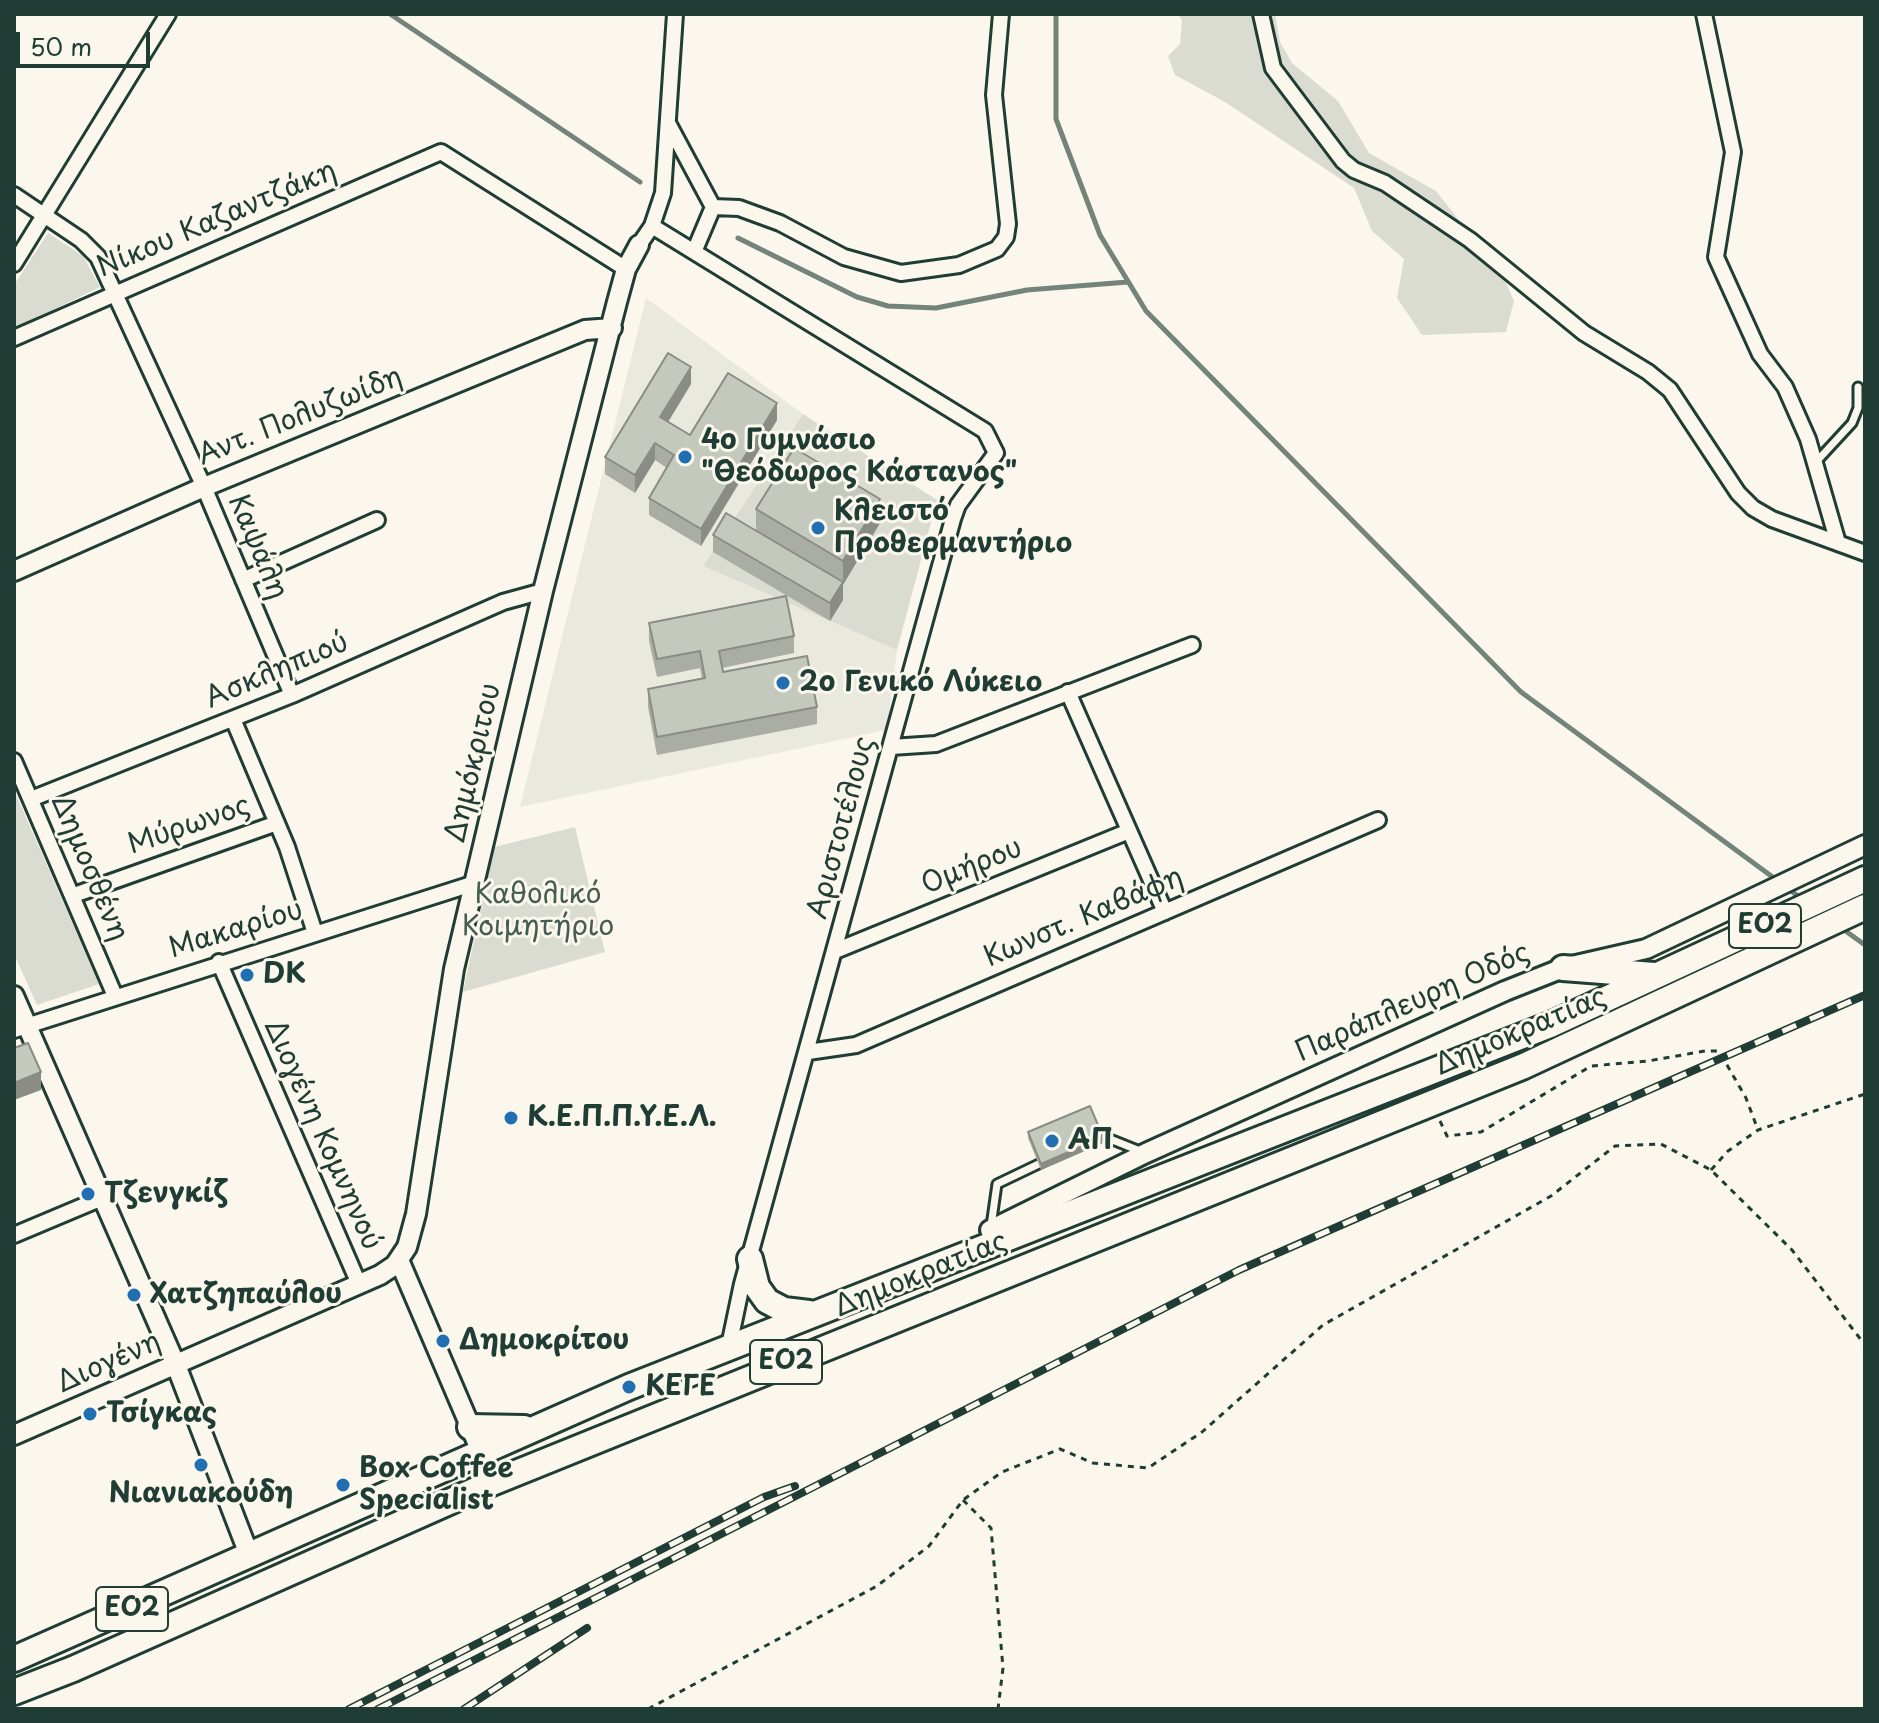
<!DOCTYPE html>
<meta charset="utf-8">
<style>
body{margin:0}
#map{position:relative;width:1879px;height:1723px;overflow:hidden;background:#fbf7ec;font-family:"Playpen Sans",sans-serif}
canvas{display:block}
.frame{position:absolute;inset:0;border:16px solid #1f3d34;pointer-events:none}
.scale{position:absolute;left:16px;top:32px;width:134px;height:36px;box-sizing:border-box;border:4px solid #1f3d34;border-top:0;padding-left:10px;font-size:24px;line-height:28px;white-space:nowrap;color:#1f3d34;-webkit-text-stroke:6px #fbf7ec;paint-order:stroke}
</style>
<div id="map">
<canvas width="1879" height="1723"></canvas>
<div class="frame"></div>
<div class="scale">50 m</div>
</div>
<script>
const ctx = document.querySelector('canvas').getContext('2d');
ctx.lineJoin = 'round';
function fill(path, color) {
  ctx.fillStyle = color;
  ctx.fill(path, 'evenodd');
}
function poly(rows) {
  const path = new Path2D();
  for (const r of rows) {
    path.moveTo(r[0], r[1]);
    for (let i = 2; i < r.length; i += 2) path.lineTo(r[i], r[i + 1]);
  }
  return path;
}
function stroke(path, color, width, dash) {
  ctx.strokeStyle = color;
  ctx.lineWidth = width;
  ctx.lineCap = dash ? 'butt' : 'round';
  ctx.setLineDash(dash || []);
  ctx.stroke(path);
}
function write(font, color, halo, rows, align = 'center') {
  ctx.font = font + ' "Playpen Sans",sans-serif';
  ctx.lineWidth = 6;
  ctx.setLineDash([]);
  ctx.textBaseline = 'middle';
  ctx.strokeStyle = halo;
  ctx.fillStyle = color;
  for (const [text, x, y, turn = 0] of rows) {
    ctx.save();
    ctx.translate(x, y);
    ctx.rotate((+turn || 0) * Math.PI / 180);
    ctx.textAlign = isNaN(turn) ? turn : align;
    if (halo) ctx.strokeText(text, 0, 0);
    ctx.fillText(text, 0, 0);
    ctx.restore();
  }
}
fill(poly([
 [646,298,803,414,703,566,897,650,887,730,520,807]
]), '#eae9de');
fill(poly([
 [1178,14,1275,14,1280,42,1292,63,1338,101,1369,153,1436,191,1503,276,1514,301,1506,332,1422,335,1397,298,1404,259,1372,231,1354,188,1225,102,1175,75,1168,56,1180,44,1182,20],
 [48,233,83,256,100,287,14,329,14,285],
 [803,414,937,500,897,650,703,566],
 [14,790,99,984,37,1005,14,954],
 [575,827,605,952,463,992,494,847]
]), '#dbdcd1');
stroke(poly([
 [390,14,640,182],
 [1056,14,1056,119,1100,235,1146,311,1521,692,1778,881],
 [738,238,857,297,888,306,936,308,1027,290,1128,282],
 [1786,887,1803,900],
 [1840,927,1865,945]
]), '#74847b', 5);
const service = poly([
 [1816,462,1852,423,1858,408,1858,387],
 [1096,1137,1100,1135,1140,1151],
 [991,1226,997,1184,1045,1161]
]);
const minor = poly([
 [1261,14,1273,68,1343,161,1354,170,1385,183,1470,240,1584,333,1648,372,1670,390,1738,493,1753,508,1772,519,1865,553],
 [1704,14,1733,152,1716,257,1760,354,1785,387,1808,439,1838,543],
 [668,123,713,207,694,252],
 [14,195,81,240,98,257,204,487,292,695],
 [713,207,739,208,780,223,844,257,901,273,959,265,997,249,1006,237,1008,224,994,95,1001,14],
 [652,226,985,431,996,453,958,505,953,519,742,1284,729,1346],
 [639,245,652,226,663,193,675,14],
 [14,264,168,14],
 [14,338,441,152,626,269],
 [243,580,377,520],
 [1068,692,1165,912],
 [233,719,287,847,315,933],
 [891,747,936,744,1192,645],
 [14,761,115,996],
 [31,799,292,695,503,602,543,591],
 [74,895,277,823],
 [835,951,1129,831],
 [219,962,359,1284],
 [14,1030,475,883],
 [808,1052,856,1045,1378,820],
 [14,1235,102,1198]
]);
const tertiary = poly([
 [14,571,204,487,585,330,612,328],
 [14,996,176,1365,250,1557],
 [990,1230,1146,1153,1505,991,1563,968,1646,949,1865,845],
 [399,1260,494,1482],
 [14,1435,380,1275,395,1265,407,1247,416,1214,454,969,543,591,617,302,626,269,639,245]
]);
const trunk = poly([
 [1563,968,1654,975],
 [750,1259,757,1287,767,1301,784,1310,809,1313],
 [470,1427,524,1428],
 [14,1659,629,1387,1550,1025,1865,879],
 [14,1692,73,1669,494,1482,1524,1066,1865,907]
]);
stroke(service, '#1f3d34', 13);
stroke(minor, '#1f3d34', 20);
stroke(tertiary, '#1f3d34', 24);
stroke(trunk, '#1f3d34', 30);
stroke(poly([
 [1440,1121,1447,1136,1481,1132,1591,1066,1648,1061,1705,1051,1719,1051,1746,1098,1758,1130],
 [1711,1170,1728,1151,1758,1130,1865,1094],
 [963,1500,991,1528,1003,1668,998,1709],
 [648,1709,877,1586,929,1546,963,1500,1002,1472,1060,1449,1093,1463,1148,1468,1202,1432,1323,1325,1551,1196,1615,1146,1661,1144,1711,1170,1792,1250,1865,1345]
]), '#1f3d34', 3, [6, 6]);
stroke(service, '#fbf7ec', 7);
stroke(minor, '#fbf7ec', 14);
stroke(tertiary, '#fbf7ec', 18);
stroke(trunk, '#fbf7ec', 24);
const rail = poly([
 [349,1709,764,1497,795,1486],
 [378,1709,1239,1270,1865,995],
 [464,1709,587,1628]
]);
stroke(rail, '#1f3d34', 8);
stroke(rail, '#fbf7ec', 5, [15]);
fill(poly([
 [691,384,668,422,690,435,777,420,701,546,649,515,649,498,667,468,655,460,635,493,605,474,605,457],
 [756,509,880,523,843,584,843,600,830,621,713,552,713,535,756,531],
 [649,623,794,636,794,653,722,668,723,672,817,707,817,724,657,755,648,707,648,689,702,679,700,668,657,677,649,641],
 [1028,1132,1103,1143,1041,1170,1028,1138]
]), '#a9ada3');
fill(poly([
 [691,367,691,384,660,435,660,417],
 [777,403,777,420,701,546,701,529],
 [655,443,655,460,635,493,635,475],
 [880,499,880,523,843,585,843,561],
 [843,582,843,600,830,621,830,603],
 [41,1072,41,1090,14,1100,14,1083],
 [1103,1137,1103,1143,1041,1170,1041,1164]
]), '#898d85');
const building = poly([
 [668,353,691,367,660,417,690,435,728,373,777,403,701,529,649,498,674,455,655,443,635,475,605,457,668,353],
 [794,448,880,499,843,561,756,509,794,448],
 [726,513,843,582,830,603,713,535,726,513],
 [786,596,794,636,719,651,723,672,807,656,817,707,657,737,648,689,705,678,700,651,657,659,649,623,786,596],
 [28,1043,41,1072,14,1083,14,1048,28,1043],
 [1090,1106,1103,1137,1041,1164,1028,1132,1090,1106]
]);
fill(building, '#c4c9be');
stroke(building, '#898d85', 2);
for (const [x, y, r, color] of [
 [685,457,8,"#1f6fb2"],
 [818,528,8,"#1f6fb2"],
 [783,683,8,"#1f6fb2"],
 [247,975,8,"#1f6fb2"],
 [511,1118,8,"#1f6fb2"],
 [1052,1141,8,"#1f6fb2"],
 [88,1194,8,"#1f6fb2"],
 [134,1295,8,"#1f6fb2"],
 [443,1341,8,"#1f6fb2"],
 [629,1387,8,"#1f6fb2"],
 [90,1414,8,"#1f6fb2"],
 [201,1465,8,"#1f6fb2"],
 [343,1485,8,"#1f6fb2"]
]) {
  const dot = new Path2D();
  dot.arc(x, y, r, 0, 2 * Math.PI);
  ctx.fillStyle = color;
  ctx.fill(dot);
  stroke(dot, '#fbf7ec', 3);
}
for (const [x, y, w] of [
 [1765,926,72],
 [786,1362,72],
 [132,1609,72]
]) {
  const box = new Path2D();
  box.roundRect(x - w / 2, y - 22, w, 44, 6);
  ctx.fillStyle = '#fbf7ec';
  ctx.fill(box);
  stroke(box, '#1f3d34', 2);
}
write('bold 26px', '#1f3d34', null, [
 ["ΕΟ2",1765,926],
 ["ΕΟ2",786,1362],
 ["ΕΟ2",132,1609]
]);
write('28px', '#1f3d34', '#fbf7ec', [
 ["Νίκου Καζαντζάκη",217,220,-23],
 ["Αντ. Πολυζωίδη",300,417,-22],
 ["Καψάλη",257,547,67],
 ["Ασκληπιού",277,671,-23],
 ["Δημόκριτου",474,763,-77],
 ["Μύρωνος",189,826,-19],
 ["Αριστοτέλους",842,828,-75],
 ["Ομήρου",972,867,-22],
 ["Δημοσθένη",89,868,67],
 ["Κωνστ. Καβάφη",1084,918,-23],
 ["Μακαρίου",236,930,-17],
 ["Παράπλευρη Οδός",1413,1003,-24],
 ["Δημοκρατίας",1521,1032,-23],
 ["Διογένη Κομνηνού",322,1135,66],
 ["Δημοκρατίας",921,1275,-22],
 ["Διογένη",109,1363,-24]
]);
write('bold 28px', '#1f3d34', '#fbf7ec', [
 ["4ο Γυμνάσιο",701,441],
 ["\"Θεόδωρος Κάστανος\"",701,473],
 ["Κλειστό",834,512],
 ["Προθερμαντήριο",834,544],
 ["2ο Γενικό Λύκειο",799,683],
 ["DK",263,975],
 ["Κ.Ε.Π.Π.Υ.Ε.Λ.",527,1118],
 ["ΑΠ",1068,1141],
 ["Τζενγκίζ",104,1194],
 ["Χατζηπαύλου",150,1295],
 ["Δημοκρίτου",459,1341],
 ["ΚΕΓΕ",645,1387],
 ["Τσίγκας",106,1414],
 ["Box Coffee",359,1469],
 ["Specialist",359,1501],
 ["Νιανιακούδη",201,1494,"center"]
], 'left');
write('28px', '#455d53', '#fbf7ec', [
 ["Καθολικό",538,895],
 ["Κοιμητήριο",538,927]
]);
</script>
